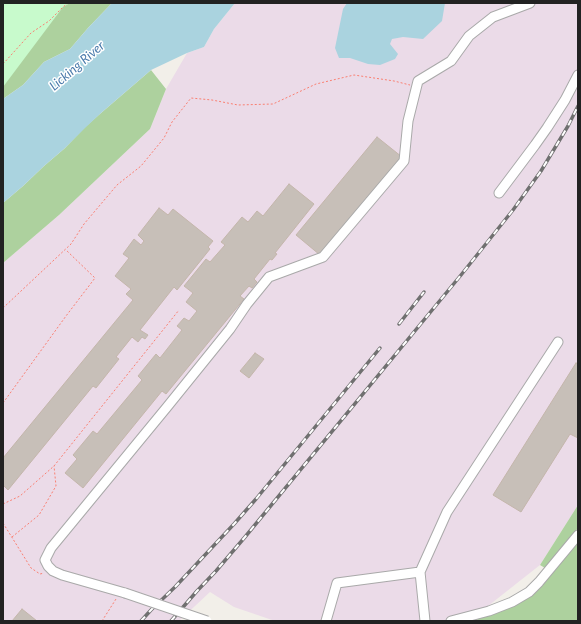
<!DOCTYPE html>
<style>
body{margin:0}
#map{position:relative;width:581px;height:624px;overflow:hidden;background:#f2efe9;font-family:Lato,sans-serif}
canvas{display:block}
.frame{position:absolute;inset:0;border:4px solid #222;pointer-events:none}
</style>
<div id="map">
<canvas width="581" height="624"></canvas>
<div class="frame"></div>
</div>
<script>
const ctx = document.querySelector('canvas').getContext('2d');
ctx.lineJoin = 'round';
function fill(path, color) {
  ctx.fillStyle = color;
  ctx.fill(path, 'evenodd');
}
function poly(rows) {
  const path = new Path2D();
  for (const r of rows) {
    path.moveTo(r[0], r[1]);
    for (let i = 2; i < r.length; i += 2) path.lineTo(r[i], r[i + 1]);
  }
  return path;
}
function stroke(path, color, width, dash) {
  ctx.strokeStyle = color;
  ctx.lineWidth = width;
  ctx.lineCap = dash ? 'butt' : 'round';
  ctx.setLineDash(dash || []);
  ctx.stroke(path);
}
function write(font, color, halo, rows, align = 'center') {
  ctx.font = font + ' Lato,sans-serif';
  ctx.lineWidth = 3;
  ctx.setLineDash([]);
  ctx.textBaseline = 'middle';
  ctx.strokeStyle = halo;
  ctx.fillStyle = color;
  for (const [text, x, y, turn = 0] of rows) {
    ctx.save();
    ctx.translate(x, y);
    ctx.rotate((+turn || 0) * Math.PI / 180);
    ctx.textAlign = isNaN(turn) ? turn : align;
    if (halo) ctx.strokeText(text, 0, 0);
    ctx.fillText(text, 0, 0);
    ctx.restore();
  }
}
fill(poly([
 [235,3,578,3,578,505,540,565,469,621,275,621,234,607,210,592,179,621,3,621,3,263,59,215,150,129,166,89,187,53,204,47,214,29]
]), '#ebdbe8');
fill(poly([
 [3,3,63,7,68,3,112,3,88,28,70,49,44,62,23,85,3,99],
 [151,70,166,89,150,129,59,215,3,263,3,203,23,186,44,166,65,148,85,127,101,113],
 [578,505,578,528,545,568,540,565],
 [578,540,578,621,473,621,510,607]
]), '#add19e');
fill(poly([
 [3,3,70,3,63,7,3,87]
]), '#c8facc');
fill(poly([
 [112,3,235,3,214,29,204,47,187,53,151,70,101,113,85,128,65,148,44,166,23,186,3,203,3,99,23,85,44,62,70,49,88,28],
 [347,3,445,3,442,21,423,39,403,37,392,39,390,44,398,54,395,59,380,65,368,64,350,58,339,58,335,48,343,9]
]), '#aad3df');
const building = poly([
 [377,137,402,157,320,255,296,235,377,137],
 [289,184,314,204,275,253,277,254,272,260,270,259,254,279,257,282,252,288,249,286,240,296,244,299,166,394,162,391,83,488,65,473,77,459,73,455,93,431,97,434,142,380,138,376,156,354,160,358,182,330,177,326,184,318,189,321,197,311,186,302,193,293,184,286,206,259,210,262,225,245,221,242,242,217,248,222,257,211,263,216,289,184],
 [159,208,168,215,173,209,213,241,208,247,210,249,177,290,174,287,140,330,148,335,145,339,142,337,138,342,132,337,116,357,119,359,96,388,93,386,8,490,3,485,3,458,133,300,126,294,131,289,115,276,129,258,123,254,134,239,141,245,144,241,138,235,159,208],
 [255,353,264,359,249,378,240,371,255,353],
 [576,363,578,364,578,438,570,434,521,512,493,495,576,363],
 [22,609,37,621,12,621,22,609]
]);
fill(building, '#c7bfb8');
stroke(building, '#c4b6ab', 1);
const minor = poly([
 [499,193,535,145,547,128,565,100,578,75],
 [125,593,62,575,53,571,48,566,45,560,51,548,167,407,230,329,247,304,269,277,323,257,404,161,408,121,418,81,451,61,469,36,493,17,530,3],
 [326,621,337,583,420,572],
 [425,621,420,572,447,512,558,342],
 [451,621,489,611,512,602,529,592,539,582,578,535]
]);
stroke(minor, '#a9a9a9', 11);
stroke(poly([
 [3,64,31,33,49,21,63,7,68,3],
 [3,308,71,244,84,224,117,185,141,166,164,138,172,122,191,98,212,100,238,105,273,104,316,84,354,75,394,81,410,85],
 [3,403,66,316,95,278,66,250],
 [3,504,20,496,54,466,179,310],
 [3,523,31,568,40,574,44,573],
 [12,537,39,515,56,486,54,466],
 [102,621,116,599]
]), '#fa8072', 1, [2, 2]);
stroke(minor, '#fff', 9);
const rail = poly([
 [399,324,424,292],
 [141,621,151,610,175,587,234,524,256,499,380,348],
 [171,621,197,591,216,571,245,537,461,275,513,210,541,171,568,126,578,106]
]);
stroke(rail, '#707070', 3.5);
stroke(rail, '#fff', 2, [6]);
const minorBridge = poly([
 [125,593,207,621]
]);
stroke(minorBridge, '#a9a9a9', 11, []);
stroke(minorBridge, '#fff', 9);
write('italic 13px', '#4a7aab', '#fff', [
 ["Licking River",77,66,-41]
]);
</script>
